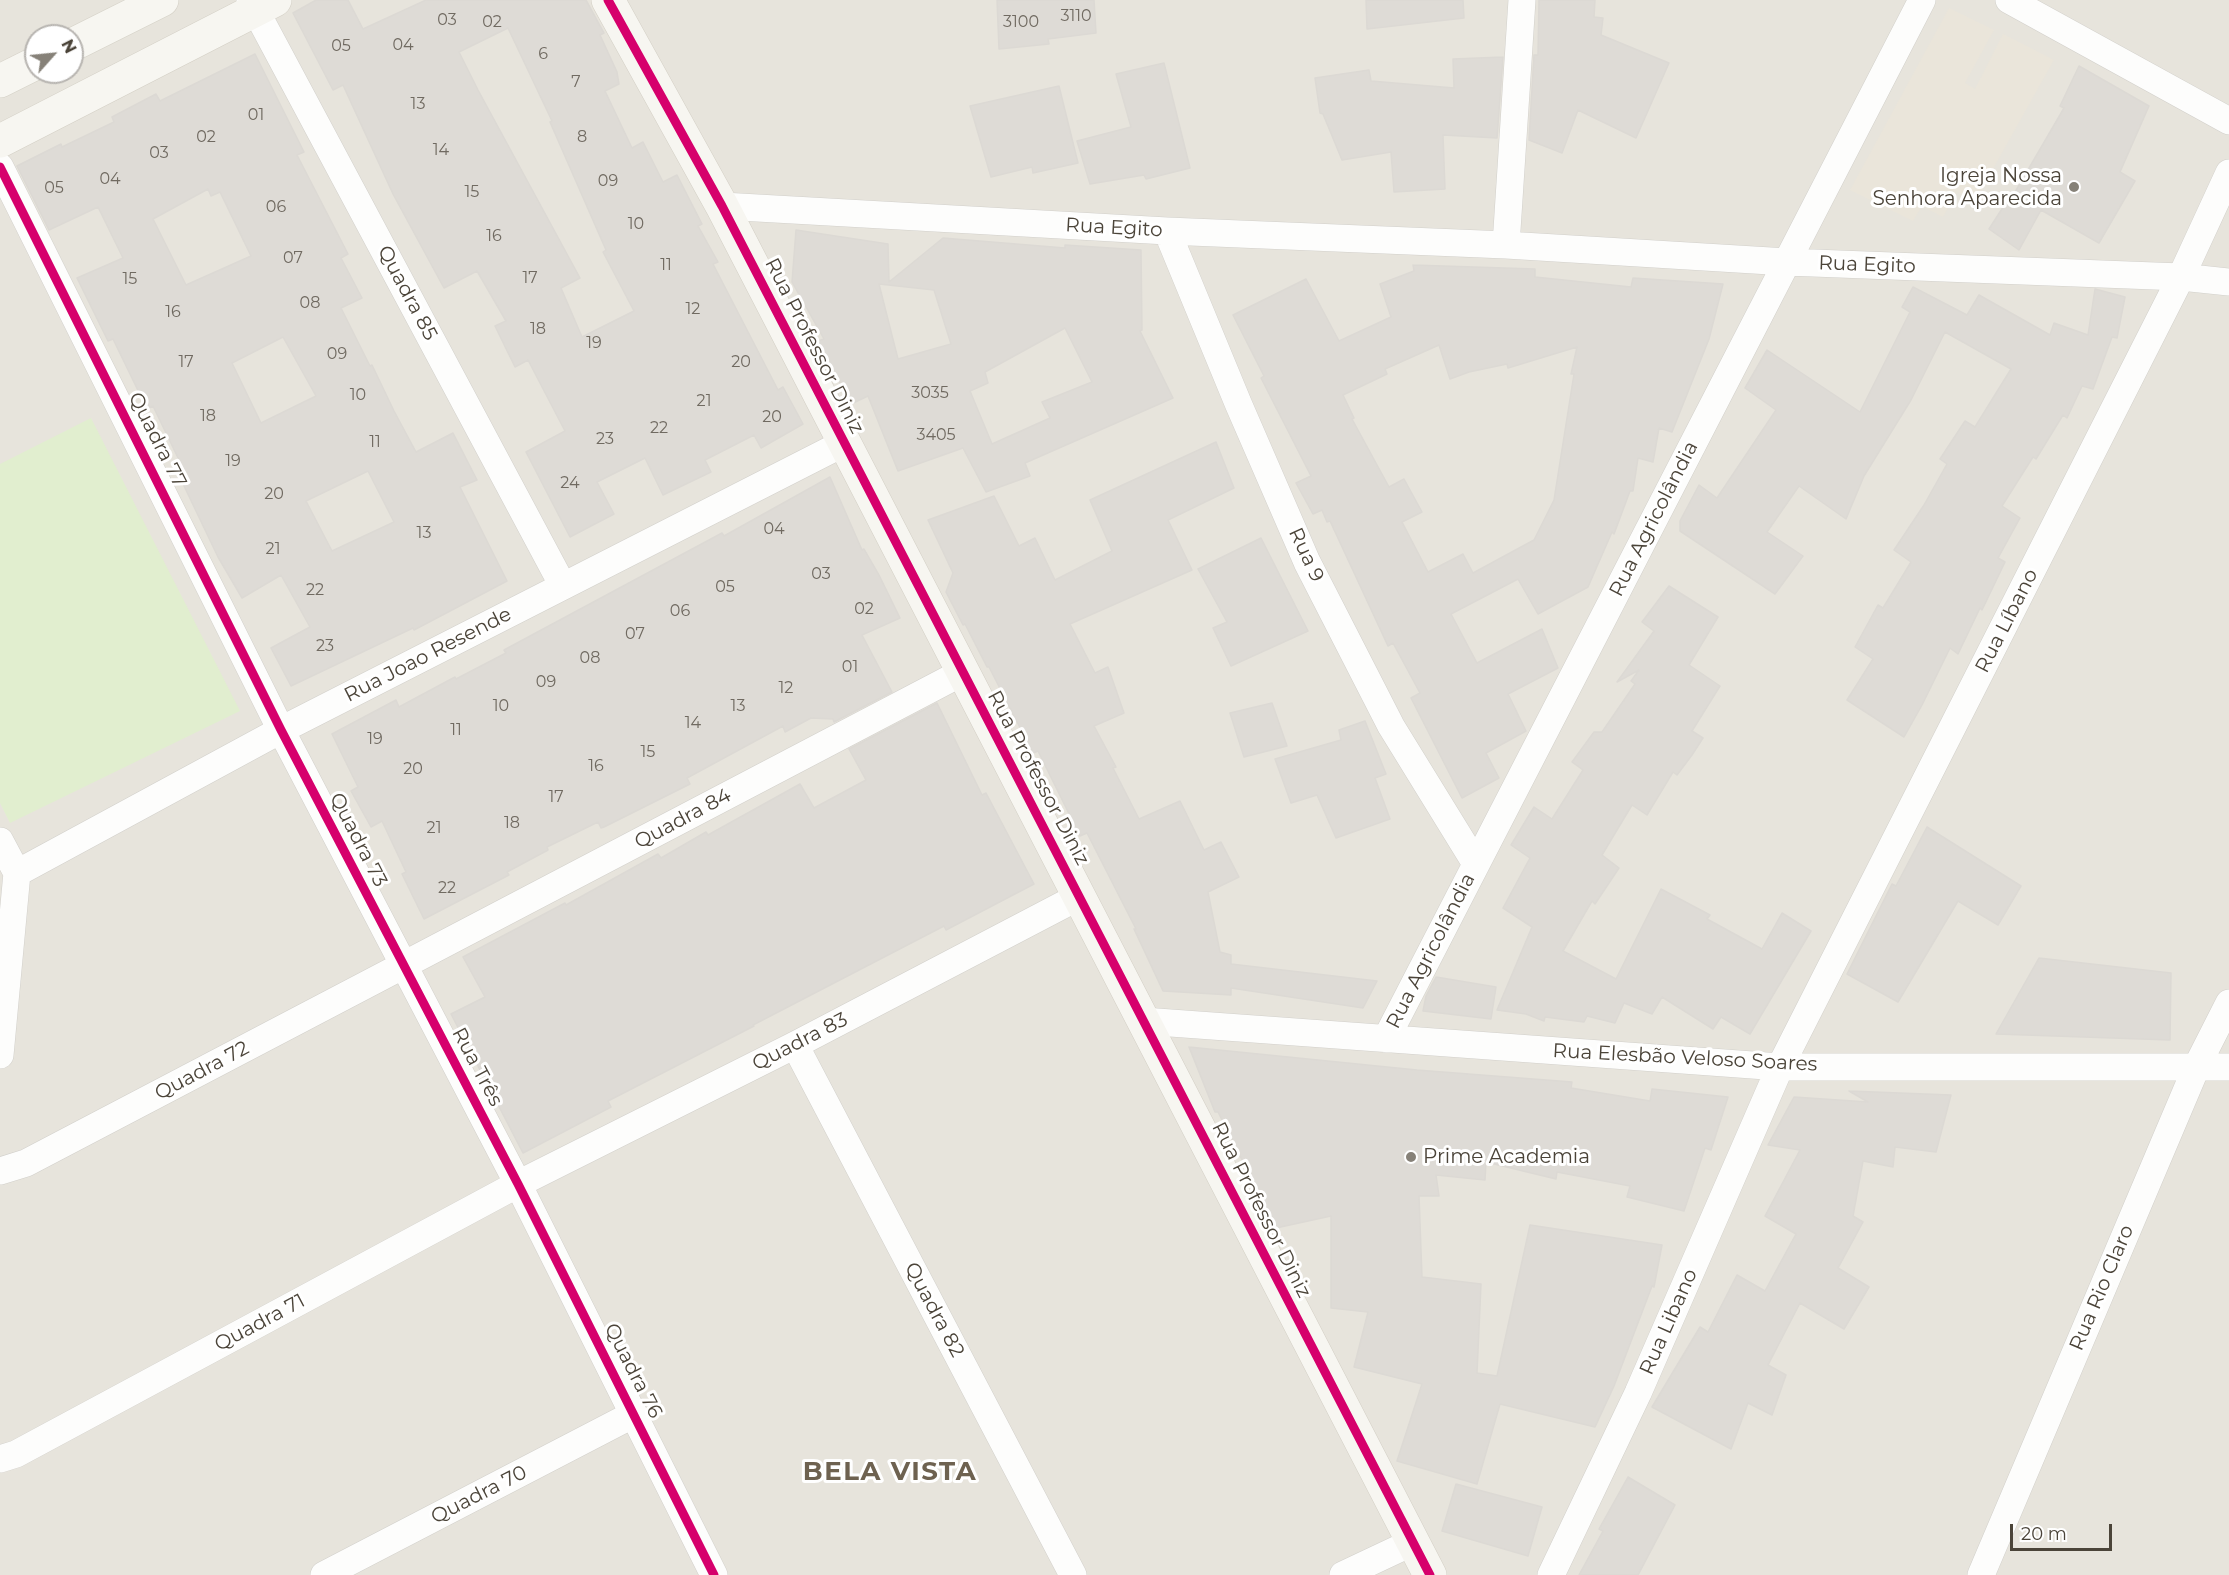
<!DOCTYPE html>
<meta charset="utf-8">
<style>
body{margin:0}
#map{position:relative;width:2229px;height:1575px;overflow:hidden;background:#f4f2ee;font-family:Montserrat,sans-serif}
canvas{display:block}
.north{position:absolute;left:24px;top:24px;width:60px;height:60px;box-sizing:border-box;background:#fff;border:2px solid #b7b4b0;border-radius:50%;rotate:63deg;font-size:16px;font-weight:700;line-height:24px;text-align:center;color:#4b4439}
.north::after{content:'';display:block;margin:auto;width:21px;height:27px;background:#868178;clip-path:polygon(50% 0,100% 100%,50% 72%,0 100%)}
.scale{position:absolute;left:2010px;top:1524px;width:102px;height:27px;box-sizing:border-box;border:3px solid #4b4439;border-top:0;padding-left:8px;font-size:18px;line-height:21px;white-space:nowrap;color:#4b4439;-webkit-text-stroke:4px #fff;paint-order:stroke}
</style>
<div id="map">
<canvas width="2229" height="1575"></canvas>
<div class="north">N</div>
<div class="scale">20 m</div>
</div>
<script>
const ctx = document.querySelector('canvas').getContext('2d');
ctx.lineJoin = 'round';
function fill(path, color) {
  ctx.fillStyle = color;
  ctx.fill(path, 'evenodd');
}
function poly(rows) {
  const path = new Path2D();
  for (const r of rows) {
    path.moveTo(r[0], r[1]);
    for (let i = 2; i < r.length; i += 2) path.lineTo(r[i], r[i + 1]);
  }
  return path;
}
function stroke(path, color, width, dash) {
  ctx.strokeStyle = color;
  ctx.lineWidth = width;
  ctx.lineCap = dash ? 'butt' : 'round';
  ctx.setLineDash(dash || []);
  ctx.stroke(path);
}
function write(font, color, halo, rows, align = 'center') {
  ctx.font = font + ' Montserrat,sans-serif';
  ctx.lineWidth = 6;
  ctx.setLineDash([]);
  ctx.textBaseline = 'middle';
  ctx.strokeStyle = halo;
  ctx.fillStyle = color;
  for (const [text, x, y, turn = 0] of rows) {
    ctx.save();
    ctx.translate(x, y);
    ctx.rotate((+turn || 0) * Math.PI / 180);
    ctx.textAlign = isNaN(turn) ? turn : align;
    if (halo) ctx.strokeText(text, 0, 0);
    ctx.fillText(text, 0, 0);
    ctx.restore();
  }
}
fill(poly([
 [0,0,2229,0,2229,1575,0,1575],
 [36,36,72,36,72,72,36,72]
]), '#e7e4dc');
fill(poly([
 [1949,8,1994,30,1965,83,1975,89,2003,34,2054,60,1975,201,1957,192,1943,217,1922,206,1913,221,1850,190]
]), '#eae5da');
fill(poly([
 [91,418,240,711,10,823,0,803,0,464]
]), '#e1eecf');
const building = poly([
 [316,0,348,0,363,29,426,0,586,0,604,33,600,35,617,72,619,84,605,91,632,148,643,142,663,182,677,175,702,224,698,226,718,262,713,264,778,390,783,387,803,424,761,448,754,435,705,460,711,472,663,495,645,458,597,482,614,514,570,537,526,452,565,431,528,360,515,367,495,326,506,321,477,271,444,288,393,194,343,85,333,90,293,13,316,0],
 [508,28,552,121,550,122,606,250,603,252,634,311,582,337,561,288,580,278,478,90,459,52,508,28],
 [997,0,1094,0,1096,33,1048,39,1049,44,999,49,997,0],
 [1366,0,1463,0,1464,18,1367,29,1366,0],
 [1539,0,1595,0,1594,17,1603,18,1601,35,1669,63,1636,138,1578,110,1562,153,1529,140,1534,55,1538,55,1539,0],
 [255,54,304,152,297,155,348,254,341,258,362,298,341,308,370,366,372,365,394,411,416,452,453,433,477,480,460,487,507,581,414,630,413,628,291,686,271,648,310,627,281,575,242,598,218,557,174,465,180,462,153,406,147,409,113,339,108,341,77,278,123,258,98,207,49,230,17,166,61,144,62,147,114,122,112,117,156,94,160,101,255,54],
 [208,189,211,196,220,192,251,256,186,285,153,219,208,189],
 [283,337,316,396,261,423,232,363,283,337],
 [368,471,394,522,332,551,306,501,368,471],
 [1503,57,1497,138,1443,135,1445,189,1394,192,1391,152,1342,160,1323,114,1320,113,1315,78,1369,70,1371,81,1454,88,1453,59,1503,57],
 [1164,63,1190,168,1146,179,1144,175,1090,184,1077,141,1131,127,1116,74,1164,63],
 [2079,66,2149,106,2120,172,2135,181,2099,243,2041,210,2019,250,1989,229,2009,198,2011,199,2064,108,2060,106,2079,66],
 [1059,86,1078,163,1033,173,1032,167,991,177,970,106,1059,86],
 [796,230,888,244,889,282,943,238,1065,248,1065,245,1141,250,1142,330,1140,331,1173,398,1025,463,1030,476,986,492,963,448,898,471,868,396,851,404,818,341,824,339,792,282,796,230],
 [879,284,934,290,951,344,898,359,879,284],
 [1065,328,1092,382,1042,402,1050,418,992,444,970,391,988,383,985,372,1065,328],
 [1413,265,1535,269,1535,277,1631,287,1633,278,1723,284,1709,339,1672,432,1659,428,1653,462,1638,458,1633,491,1630,491,1614,534,1612,532,1588,587,1538,614,1518,579,1451,614,1477,663,1542,629,1558,668,1508,694,1526,731,1486,753,1499,778,1462,798,1411,698,1420,693,1393,643,1388,646,1330,521,1327,522,1322,510,1313,514,1296,483,1311,476,1261,378,1264,376,1233,315,1306,279,1339,341,1391,317,1380,284,1414,271,1413,265],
 [1439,345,1450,379,1469,372,1507,364,1508,368,1577,347,1571,374,1574,374,1554,500,1534,540,1473,573,1463,554,1428,572,1402,522,1422,512,1404,479,1389,487,1352,419,1354,418,1343,395,1387,374,1385,369,1439,345],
 [1913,287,1967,315,1979,295,2050,335,2054,323,2088,335,2095,289,2125,297,2117,338,2112,337,2093,389,2082,386,2067,418,2063,415,2036,459,2033,457,2002,506,2020,518,1998,558,2005,562,1982,610,1980,608,1958,654,1950,648,1922,705,1904,737,1847,700,1873,659,1855,647,1878,605,1883,608,1911,562,1894,550,1924,505,1947,464,1940,459,1965,421,1975,427,2011,369,1945,332,1911,400,1864,476,1846,519,1799,486,1767,532,1803,556,1775,594,1680,531,1680,521,1699,485,1717,498,1776,410,1745,388,1767,350,1860,412,1910,312,1902,307,1913,287],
 [1216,442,1234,488,1168,520,1192,570,1070,624,1095,673,1108,667,1124,713,1094,726,1116,767,1113,768,1139,819,1180,801,1204,850,1221,842,1239,877,1208,892,1220,952,1231,955,1231,964,1377,981,1363,1008,1231,988,1231,995,1163,991,1134,929,1136,929,1087,833,1080,836,1038,751,1033,753,989,667,987,667,965,624,963,625,946,592,953,573,928,520,994,496,1019,546,1035,538,1055,580,1112,551,1090,500,1216,442],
 [830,477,862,550,864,549,879,575,900,618,862,635,892,692,834,722,833,719,811,718,785,732,783,726,687,778,690,784,604,827,601,828,598,822,547,847,548,850,507,872,509,875,424,919,402,874,406,872,382,821,371,827,351,791,358,787,332,734,396,700,399,707,455,677,456,679,506,653,504,650,722,533,724,536,830,477],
 [1261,538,1308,631,1231,666,1213,628,1227,622,1198,569,1261,538],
 [1669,586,1718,617,1689,665,1720,686,1692,731,1703,738,1692,755,1677,775,1673,772,1647,815,1632,805,1602,855,1619,868,1595,904,1592,901,1563,951,1616,979,1661,889,1710,915,1707,919,1762,949,1782,913,1811,931,1750,1034,1721,1017,1713,1029,1662,997,1652,1014,1624,1003,1615,1023,1587,1016,1584,1022,1545,1017,1544,1021,1526,1014,1497,1010,1532,927,1503,908,1530,858,1511,845,1534,807,1552,819,1583,770,1572,762,1594,732,1602,732,1635,684,1631,681,1639,670,1617,682,1654,631,1642,622,1669,586],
 [937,703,982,795,986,793,1034,884,946,930,944,926,753,1025,754,1026,608,1101,611,1107,523,1153,451,1014,485,997,463,957,565,903,566,905,658,854,661,858,706,832,708,835,800,784,814,808,866,780,849,749,937,703],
 [1272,703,1287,746,1244,757,1230,713,1272,703],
 [1365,721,1386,774,1375,778,1390,819,1336,838,1317,795,1291,803,1275,759,1341,740,1339,730,1365,721],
 [1927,827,2021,886,1998,925,1958,901,1898,1002,1847,974,1892,884,1896,886,1927,827],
 [2039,958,2171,973,2170,1040,1996,1034,2039,958],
 [1436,977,1496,987,1491,1019,1423,1011,1426,996,1436,977],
 [1189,1047,1417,1070,1572,1082,1571,1088,1650,1101,1652,1089,1728,1097,1711,1150,1705,1148,1684,1211,1627,1197,1630,1186,1557,1172,1556,1179,1486,1162,1485,1180,1436,1175,1439,1196,1419,1196,1422,1277,1481,1284,1477,1373,1497,1376,1530,1225,1662,1245,1654,1287,1652,1286,1614,1386,1595,1427,1500,1404,1477,1484,1397,1461,1422,1384,1354,1367,1368,1312,1331,1308,1331,1216,1276,1228,1218,1112,1215,1112,1189,1047],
 [1849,1091,1951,1095,1936,1152,1895,1147,1893,1167,1863,1161,1853,1216,1863,1222,1838,1268,1869,1287,1844,1329,1800,1303,1768,1365,1786,1375,1772,1415,1748,1403,1731,1449,1652,1407,1700,1327,1708,1332,1737,1275,1765,1291,1796,1234,1765,1216,1800,1150,1768,1145,1794,1097,1868,1102,1849,1091],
 [1628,1477,1675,1505,1638,1575,1579,1575,1603,1531,1599,1529,1628,1477],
 [1456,1484,1542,1507,1528,1556,1442,1531,1456,1484]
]);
fill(building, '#dedbd6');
stroke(building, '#dcd9d4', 1.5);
const street = poly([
 [250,0,563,586],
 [2009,0,2229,121],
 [0,167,281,730,518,1184,714,1575],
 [722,206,1167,231,1506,245,1787,262,2181,277,2229,282],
 [1167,231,1238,403,1307,562,1391,726,1476,864],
 [1506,245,1522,0],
 [0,841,17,873],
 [17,873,281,730,844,443],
 [1143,1021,1780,1067,2229,1067],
 [1386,1039,1922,0],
 [795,1045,1073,1575],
 [0,1055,17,873],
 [0,1171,26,1163,963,672],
 [0,1459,16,1454,518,1184,795,1045,1080,896],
 [324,1575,634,1414],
 [1343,1575,1413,1542],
 [1551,1575,1638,1393,1780,1067,2181,277,2229,173],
 [1981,1575,2196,1068,2229,1003]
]);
const secondary = poly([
 [608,0,722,206,1430,1575],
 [72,45,162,0],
 [0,81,36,63],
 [0,141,275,0]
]);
stroke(street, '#d2d0cb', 28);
stroke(secondary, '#d3cfc5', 34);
stroke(street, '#fdfdfc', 27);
stroke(secondary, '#f7f6f1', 33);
stroke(poly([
 [608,0,722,206,1430,1575],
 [0,167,281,730,518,1184,714,1575]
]), '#d6006c', 9);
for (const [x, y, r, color] of [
 [2074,187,6,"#868178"],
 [1411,1157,6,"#868178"]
]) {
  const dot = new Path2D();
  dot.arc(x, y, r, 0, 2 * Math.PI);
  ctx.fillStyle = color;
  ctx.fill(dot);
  stroke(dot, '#fff', 2);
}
write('16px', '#706a61', null, [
 ["3110",1076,16],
 ["03",447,20],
 ["02",492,22],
 ["3100",1021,22],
 ["04",403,45],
 ["05",341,46],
 ["6",543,54],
 ["7",576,82],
 ["13",418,104],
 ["01",256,115],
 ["02",206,137],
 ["8",582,137],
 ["14",441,150],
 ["03",159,153],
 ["04",110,179],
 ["09",608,181],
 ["05",54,188],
 ["15",472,192],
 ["06",276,207],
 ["10",636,224],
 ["16",494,236],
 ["07",293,258],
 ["11",666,265],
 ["17",530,278],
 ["15",130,279],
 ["08",310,303],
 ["12",693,309],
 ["16",173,312],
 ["18",538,329],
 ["19",594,343],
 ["09",337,354],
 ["17",186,362],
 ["20",741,362],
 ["3035",930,393],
 ["10",358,395],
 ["21",704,401],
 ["18",208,416],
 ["20",772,417],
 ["22",659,428],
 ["3405",936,435],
 ["23",605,439],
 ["11",375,442],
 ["19",233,461],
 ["24",570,483],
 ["20",274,494],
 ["04",774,529],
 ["13",424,533],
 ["21",273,549],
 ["03",821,574],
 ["05",725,587],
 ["22",315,590],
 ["02",864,609],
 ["06",680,611],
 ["07",635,634],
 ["23",325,646],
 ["08",590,658],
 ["01",850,667],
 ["09",546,682],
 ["12",786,688],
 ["10",501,706],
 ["13",738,706],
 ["14",693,723],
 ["11",456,730],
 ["19",375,739],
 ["15",648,752],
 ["16",596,766],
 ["20",413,769],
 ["17",556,797],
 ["18",512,823],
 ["21",434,828],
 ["22",447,888]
]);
write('20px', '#4b4439', '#fff', [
 ["Igreja Nossa",2062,176],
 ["Senhora Aparecida",2062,199],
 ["Prime Academia",1423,1157,"left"]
], 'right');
write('20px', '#4b4439', '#fff', [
 ["Rua Egito",1114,228,3],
 ["Rua Egito",1867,265,2],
 ["Quadra 85",407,293,62],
 ["Rua Professor Diniz",814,346,63],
 ["Quadra 77",157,440,63],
 ["Rua Agricolândia",1654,519,-63],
 ["Rua 9",1306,555,65],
 ["Rua Líbano",2007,621,-63],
 ["Rua Joao Resende",428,655,-27],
 ["Rua Professor Diniz",1038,778,62],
 ["Quadra 84",683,819,-28],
 ["Quadra 73",358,840,63],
 ["Rua Agricolândia",1431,951,-63],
 ["Quadra 83",800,1042,-27],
 ["Rua Elesbão Veloso Soares",1685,1058,3],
 ["Rua Três",477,1067,62],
 ["Quadra 72",202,1071,-28],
 ["Rua Professor Diniz",1261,1210,63],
 ["Rua Rio Claro",2102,1288,-67],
 ["Quadra 82",934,1310,62],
 ["Rua Libano",1669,1322,-66],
 ["Quadra 71",260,1323,-28],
 ["Quadra 76",633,1371,63],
 ["Quadra 70",479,1495,-27]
]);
ctx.letterSpacing = '1.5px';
write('bold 26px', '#6e6250', '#fff', [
 ["BELA VISTA",890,1472]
]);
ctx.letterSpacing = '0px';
</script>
